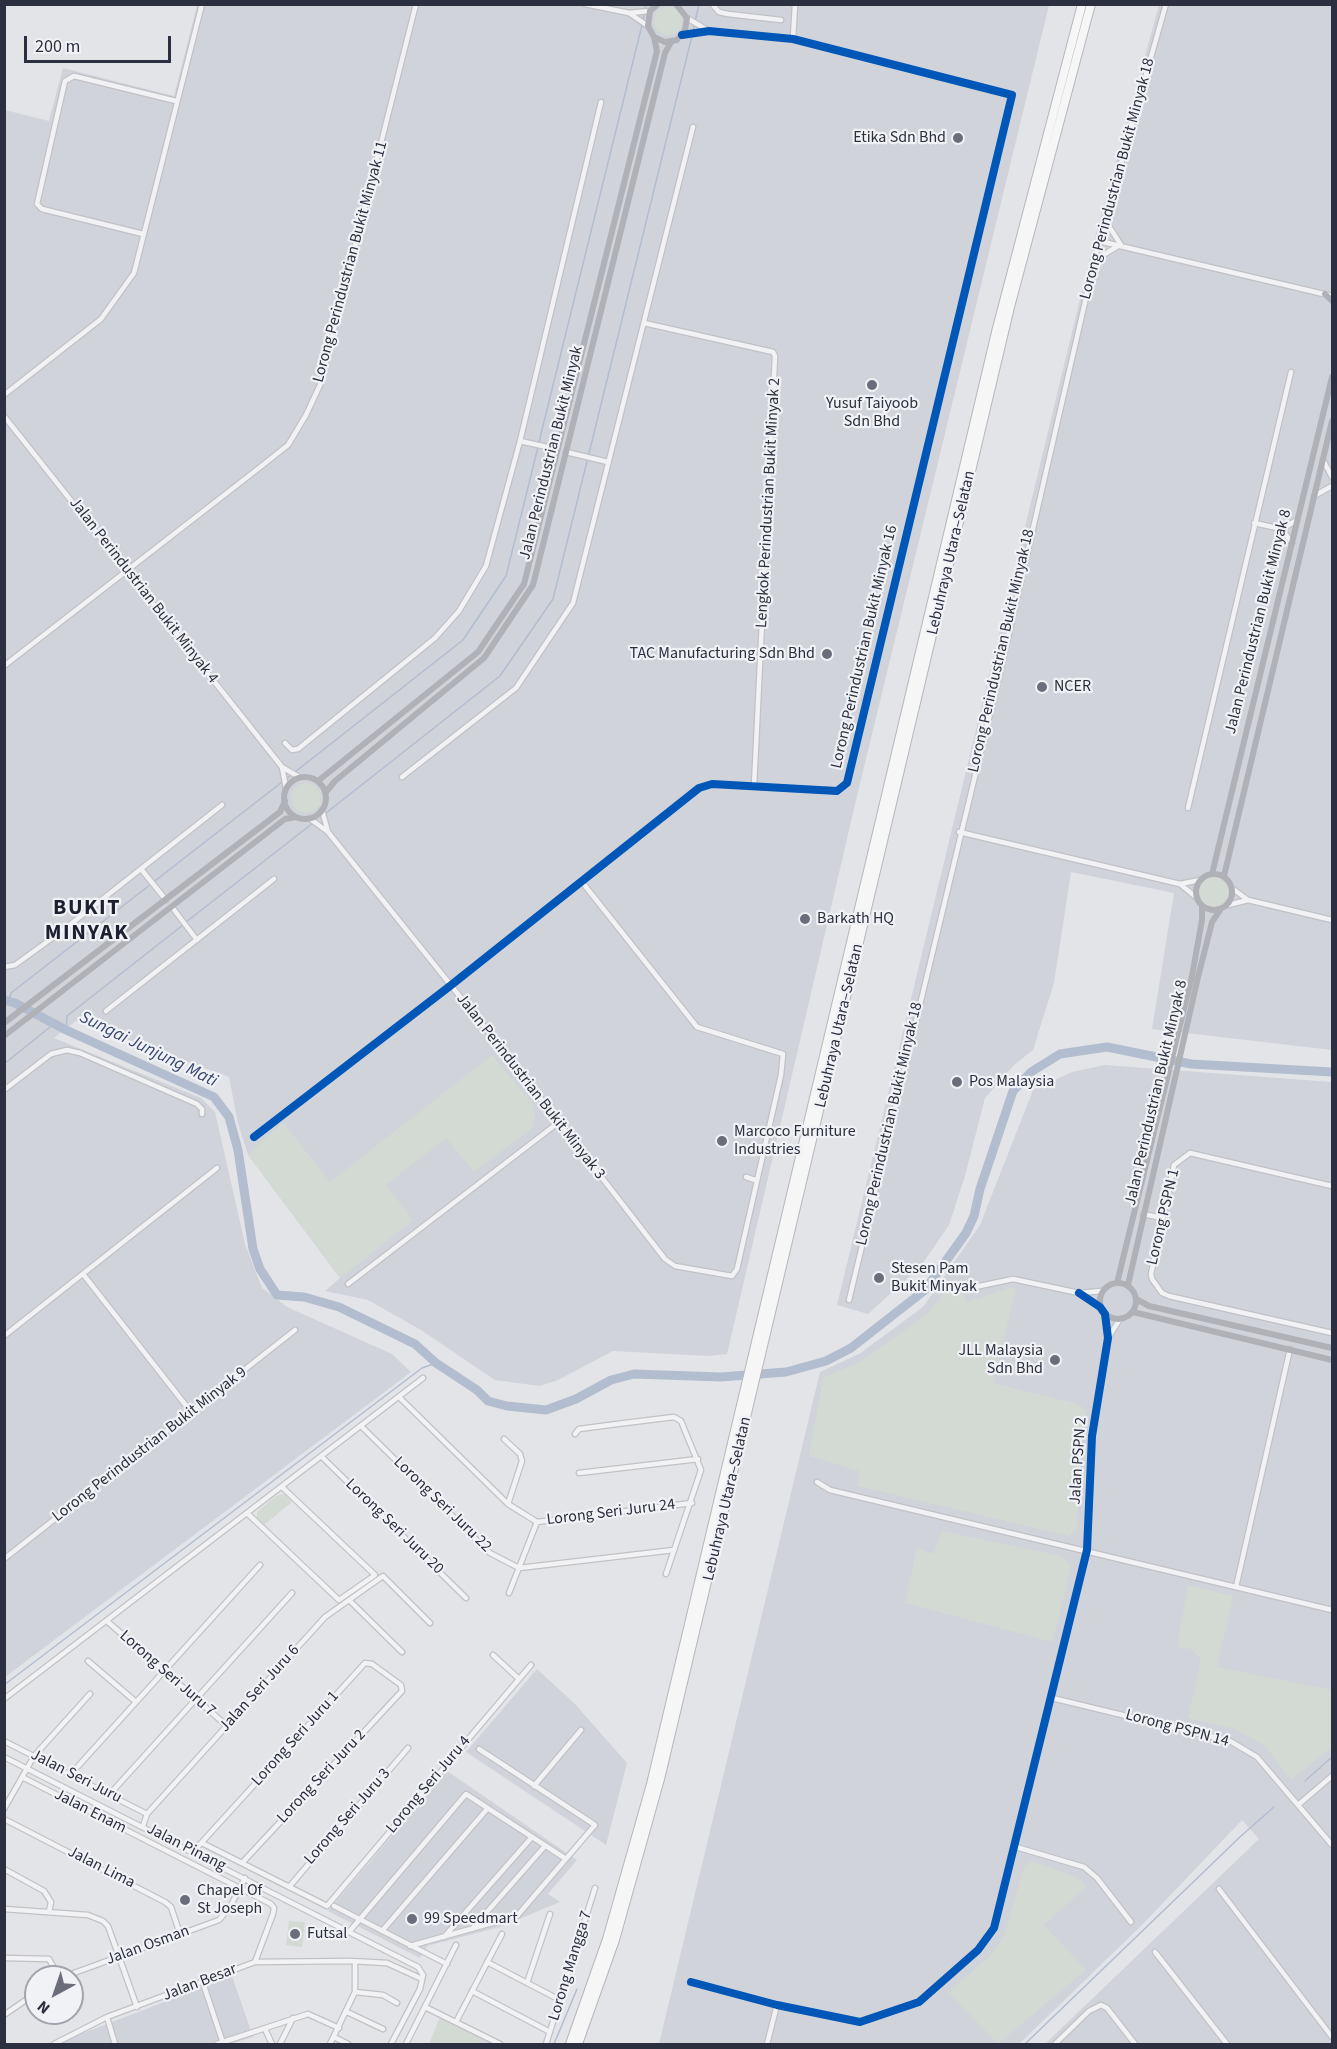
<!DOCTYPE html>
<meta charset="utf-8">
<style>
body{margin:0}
#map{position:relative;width:1337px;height:2049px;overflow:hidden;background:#e3e4e7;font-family:"Source Sans 3",sans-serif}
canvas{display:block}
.frame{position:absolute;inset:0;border:6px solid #2b2f3f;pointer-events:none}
.north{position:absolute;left:24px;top:1965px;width:60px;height:60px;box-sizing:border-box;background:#f1f2f6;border:2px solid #a2a4ad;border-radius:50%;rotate:220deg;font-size:16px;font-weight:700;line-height:24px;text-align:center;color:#2b2f3f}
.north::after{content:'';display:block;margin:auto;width:21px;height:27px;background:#6b6e7a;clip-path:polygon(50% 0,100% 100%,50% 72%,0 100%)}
.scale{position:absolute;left:24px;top:36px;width:147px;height:27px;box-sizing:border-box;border:3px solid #2b2f3f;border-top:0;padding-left:8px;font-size:18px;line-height:21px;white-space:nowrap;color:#2b2f3f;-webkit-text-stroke:4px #f1f2f6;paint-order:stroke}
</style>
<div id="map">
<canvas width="1337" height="2049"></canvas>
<div class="frame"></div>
<div class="north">N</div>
<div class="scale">200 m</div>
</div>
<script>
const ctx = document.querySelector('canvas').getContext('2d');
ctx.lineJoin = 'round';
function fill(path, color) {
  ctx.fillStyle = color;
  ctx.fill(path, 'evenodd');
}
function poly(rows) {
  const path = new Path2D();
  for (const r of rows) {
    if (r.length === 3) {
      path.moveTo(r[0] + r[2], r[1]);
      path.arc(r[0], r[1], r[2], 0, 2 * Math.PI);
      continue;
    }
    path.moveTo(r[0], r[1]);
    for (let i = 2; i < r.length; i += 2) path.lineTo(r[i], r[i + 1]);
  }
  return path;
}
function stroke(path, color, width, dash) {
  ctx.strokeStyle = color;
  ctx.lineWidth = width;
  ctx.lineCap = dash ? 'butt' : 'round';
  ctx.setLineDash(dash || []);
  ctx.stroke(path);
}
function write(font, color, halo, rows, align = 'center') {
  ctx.font = font + ' "Source Sans 3",sans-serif';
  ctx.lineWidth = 4.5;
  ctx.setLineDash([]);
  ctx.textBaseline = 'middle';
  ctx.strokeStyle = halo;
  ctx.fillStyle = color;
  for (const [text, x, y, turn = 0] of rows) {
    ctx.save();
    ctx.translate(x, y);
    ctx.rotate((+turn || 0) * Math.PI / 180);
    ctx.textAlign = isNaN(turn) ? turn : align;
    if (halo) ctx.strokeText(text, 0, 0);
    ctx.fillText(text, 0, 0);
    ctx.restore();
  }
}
fill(poly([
 [197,5,1049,5,856,800,727,1354,708,1356,613,1351,558,1380,540,1386,495,1380,421,1330,368,1300,325,1291,340,1278,248,1155,238,1123,229,1077,76,1021,54,1038,201,1098,215,1112,245,1244,262,1288,287,1307,392,1354,411,1372,5,1677,5,110,49,121,63,68,174,96],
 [1159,5,1332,5,1332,1050,1152,1029,1174,893,1071,872,1054,983,1033,1050,1014,1065,985,1098,965,1176,949,1225,921,1266,868,1314,837,1305,1095,237],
 [1105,1065,1332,1082,1332,2044,1045,2044,1259,1839,1242,1820,1142,1925,1019,2044,659,2044,820,1372,859,1354,923,1307,980,1225,1033,1090,1072,1072],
 [537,1669,574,1703,627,1763,606,1845,466,1752],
 [447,1771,577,1860,548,1894,560,1902,500,1927,427,1946,420,1958,328,1911],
 [232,1976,253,2037,229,2044,61,2044,73,2037]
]), '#d1d3da');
fill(poly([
 [668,21,14],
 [306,798,15],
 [1215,892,16],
 [492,1055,535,1107,534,1127,474,1172,446,1138,386,1185,413,1220,341,1278,248,1155,283,1122,330,1182],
 [955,1278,967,1302,1010,1288,1016,1289,993,1383,1078,1404,1086,1410,1082,1434,1077,1529,1069,1536,858,1486,859,1471,809,1456,823,1378,862,1361,928,1313],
 [284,1494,292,1502,264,1525,257,1518,257,1512,276,1496],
 [942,1531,1061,1556,1071,1565,1053,1642,905,1603,917,1548,933,1554],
 [1188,1585,1233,1596,1217,1667,1332,1690,1332,1747,1291,1780,1265,1746,1235,1729,1188,1718,1201,1659,1191,1649,1177,1647],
 [1031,1861,1074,1876,1087,1886,1044,1925,1086,1970,998,2044,948,1992,989,1957,1004,1936,1024,1868],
 [289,1921,305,1922,302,1947,286,1945],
 [440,2017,495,2044,429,2044]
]), '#d2dad3');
stroke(poly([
 [643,20,646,4],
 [693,31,699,4],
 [539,442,642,25],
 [295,772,463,640,506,576,538,447],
 [326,813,500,676,553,599,692,36],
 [186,922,313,823],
 [9,1001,11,993,291,775],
 [66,1030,67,1016,183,925],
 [4,1064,55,1023],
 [4,1685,422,1368,436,1363],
 [1305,1781,1332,1757],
 [554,2044,577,1989],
 [1025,2044,1241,1836,1274,1807]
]), '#b3bdd0', 1.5);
stroke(poly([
 [4,1000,15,1003,66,1030,214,1097,229,1117,238,1150,253,1249,260,1269,277,1295,304,1297,339,1307,415,1344,436,1363,477,1390,488,1401,507,1406,546,1410,576,1399,611,1380,634,1374,721,1377,786,1372,826,1361,851,1348,925,1290,966,1233,974,1216,980,1189,1013,1091,1031,1072,1060,1054,1107,1047,1191,1064,1332,1072]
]), '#b3bdd0', 9);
const street = poly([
 [585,4,629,13,650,11],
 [712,4,719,12,728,14,781,20],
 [629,13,648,26],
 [687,18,709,31],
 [793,39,795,4],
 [1105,220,1121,245],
 [143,234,42,209,37,204,65,81,74,76,176,101],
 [1099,241,1332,296],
 [1095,260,1118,246],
 [644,323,773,352,775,356,754,786],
 [4,395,101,319,134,273,202,4],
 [4,416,282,767,299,777],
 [520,441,556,449],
 [566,452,608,462],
 [1323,460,1332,477],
 [1314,496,1332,486],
 [1254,523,1282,529,1292,543],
 [1282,529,1297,520],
 [4,666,259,468,288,445,306,415,320,385,416,4],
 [285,743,292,750,298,749,435,638,459,611,486,566,520,441,601,102],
 [282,767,286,788],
 [402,777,516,688,573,603,693,127],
 [1188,808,1291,372],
 [322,810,328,832],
 [309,818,328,832,510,1059,665,1259,675,1266,732,1276,737,1269,781,1075,783,1054,697,1027,582,882],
 [959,832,1180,884,1200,880],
 [141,869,166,900],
 [1180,884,1197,898],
 [1233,889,1248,900,1332,920],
 [1228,905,1248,900],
 [172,907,197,940],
 [4,967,15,965,62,931,222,805],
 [106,1011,274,879],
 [4,1090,51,1054,67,1050,80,1053,197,1104,202,1109,202,1114],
 [254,1137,450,986,699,788,712,784,837,791,847,783,1012,95,793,39,709,31,682,35],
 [746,1177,755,1180],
 [1332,1186,1190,1153,1174,1165,1151,1274,1152,1279,1162,1293,1169,1296,1332,1333],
 [1143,1214,1162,1218],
 [83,1274,191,1412],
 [348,1284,559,1122],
 [975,1287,1013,1279,1079,1293,1102,1291],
 [1079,1293,1100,1307],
 [849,1300,1001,668,1099,241,1166,4],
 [4,1336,217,1168],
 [1108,1338,1120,1319],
 [399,1397,508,1504,537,1522,692,1503],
 [361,1426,490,1553,519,1568,674,1550],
 [575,1434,579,1429,625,1423,674,1417,681,1421,701,1470,666,1574],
 [504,1439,520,1454,522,1461,508,1504],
 [321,1456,466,1598],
 [579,1473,698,1459],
 [817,1482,830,1490,1332,1610],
 [247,1513,339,1600,375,1575,282,1487],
 [4,1559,295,1330],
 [1236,1587,1290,1349],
 [509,1593,537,1522],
 [349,1600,402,1652],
 [108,1622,227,1726],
 [493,1655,519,1679],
 [88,1661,136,1702],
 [1052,1698,1230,1741,1257,1757,1332,1845],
 [4,1699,423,1378],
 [4,1741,147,1814],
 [4,1757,418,1967,423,1975,420,1989,391,2044],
 [71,1774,260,1565],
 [22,1777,271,1904,274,1908,273,1914,255,1962],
 [534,1786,581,1730],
 [109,1795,292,1593],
 [1298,1805,1332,1776],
 [4,1809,34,1756,90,1694],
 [4,1819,165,1902,171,1907,180,1934],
 [143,1826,147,1814,325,1617,383,1576,430,1623],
 [202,1843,327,1906,531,1665],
 [1016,1847,1084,1867,1097,1878,1131,1922],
 [193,1852,365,1663,372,1664,401,1685,402,1691,242,1863],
 [4,1869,44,1891,51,1902,49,1912],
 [289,1887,408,1748],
 [1219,1889,1332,2037],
 [334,1906,447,1964],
 [4,1909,88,1915,103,1921,108,1926,137,2007],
 [472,1929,545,1846],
 [382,1931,488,1808],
 [349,1932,466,1794,566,1859],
 [444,1937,532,1837],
 [410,1946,517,1916,595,1825,479,1749],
 [1155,1952,1227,2044],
 [4,1958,49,1959,59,1977],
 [487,1962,560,2000],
 [63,1977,219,1920,230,1907,245,1878],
 [691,1982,777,2005,860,2022,919,2002,978,1950,994,1928,1087,1550,1092,1436,1108,1338,1105,1314],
 [203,1983,223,2043],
 [527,1983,550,1914],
 [472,1991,550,2032],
 [355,1992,383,1995,397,2003],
 [425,2007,500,2044],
 [347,2012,383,2029],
 [4,2015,36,1993],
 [107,2017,115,2044],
 [456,2022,502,1934],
 [265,2029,272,2044],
 [334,2037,348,2044],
 [54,2044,107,2017,255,1962,351,1961,387,1963,422,1979],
 [217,2044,308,2014,339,2028],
 [280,2044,293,2018],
 [330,2044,355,1992,355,1962],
 [406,2044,456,1945],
 [546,2044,595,1888],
 [767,2044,777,2005],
 [1055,2044,1089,2011,1101,2005,1107,2008,1135,2044]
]);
const highway = poly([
 [570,2044,607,1939,651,1784,997,328,1082,4],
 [578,2044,615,1940,660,1779,1010,307,1091,4]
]);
stroke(street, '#c1c2c5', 7);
stroke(highway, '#b5b7bc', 10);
stroke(street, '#f2f2f4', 4.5);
stroke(poly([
 [658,4,650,11,648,26,654,37,665,42,677,40,685,30,687,18,676,4],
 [1325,294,1332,301],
 [305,798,21],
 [318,781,478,652,524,584,657,51,654,37],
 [326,792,335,781,484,658,533,585,665,53,671,42],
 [1214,892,18],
 [1212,874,1332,377],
 [1224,876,1332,421],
 [4,1023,280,812,285,801],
 [4,1036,285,819,296,817],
 [1118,1301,18],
 [1117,1283,1192,976,1202,920,1202,906],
 [1128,1285,1198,977,1212,922,1220,910],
 [1136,1299,1149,1306,1332,1348],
 [1133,1312,1332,1360]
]), '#afb1b7', 6);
stroke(highway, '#f6f6f6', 8);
stroke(poly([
 [254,1137,450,986,699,788,712,784,837,791,847,783,1012,95,793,39,709,31,682,35],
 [691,1982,777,2005,860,2022,919,2002,978,1950,994,1928,1087,1550,1092,1436,1108,1338,1105,1314,1100,1307,1079,1293]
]), '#0057b8', 8);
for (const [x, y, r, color] of [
 [958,138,6,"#6b6e7a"],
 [872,385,6,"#6b6e7a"],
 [827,654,6,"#6b6e7a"],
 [1042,687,6,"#6b6e7a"],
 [805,919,6,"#6b6e7a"],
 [957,1082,6,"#6b6e7a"],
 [722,1141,6,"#6b6e7a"],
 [879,1278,6,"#6b6e7a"],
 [1055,1360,6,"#6b6e7a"],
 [185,1900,6,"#6b6e7a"],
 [412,1919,6,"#6b6e7a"],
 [295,1934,6,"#6b6e7a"]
]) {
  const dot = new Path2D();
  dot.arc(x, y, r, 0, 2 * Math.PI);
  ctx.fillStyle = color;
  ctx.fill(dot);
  stroke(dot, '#f1f2f6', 2);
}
write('16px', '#2b2f3f', '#f1f2f6', [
 ["Etika Sdn Bhd",946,138,"right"],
 ["Yusuf Taiyoob",872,404,"center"],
 ["Sdn Bhd",872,422,"center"],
 ["TAC Manufacturing Sdn Bhd",815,654,"right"],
 ["NCER",1054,687],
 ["Barkath HQ",817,919],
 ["Pos Malaysia",969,1082],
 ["Marcoco Furniture",734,1132],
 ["Industries",734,1150],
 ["Stesen Pam",891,1269],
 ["Bukit Minyak",891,1287],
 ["JLL Malaysia",1043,1351,"right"],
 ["Sdn Bhd",1043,1369,"right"],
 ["Chapel Of",197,1891],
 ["St Joseph",197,1909],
 ["99 Speedmart",424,1919],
 ["Futsal",307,1934]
], 'left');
write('16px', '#2b2f3f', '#f1f2f6', [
 ["Lorong Perindustrian Bukit Minyak 18",1118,179,-75],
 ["Lorong Perindustrian Bukit Minyak 11",351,262,-75],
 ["Jalan Perindustrian Bukit Minyak",552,453,-76],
 ["Lengkok Perindustrian Bukit Minyak 2",769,503,-87],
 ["Lebuhraya Utara–Selatan",952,553,-77],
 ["Jalan Perindustrian Bukit Minyak 4",143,591,52],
 ["Jalan Perindustrian Bukit Minyak 8",1259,622,-76],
 ["Lorong Perindustrian Bukit Minyak 16",865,647,-77],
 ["Lorong Perindustrian Bukit Minyak 18",1002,651,-77],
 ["Lebuhraya Utara–Selatan",840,1026,-77],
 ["Jalan Perindustrian Bukit Minyak 3",530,1087,52],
 ["Jalan Perindustrian Bukit Minyak 8",1157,1093,-77],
 ["Lorong Perindustrian Bukit Minyak 18",890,1124,-77],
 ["Lorong PSPN 1",1164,1217,-77],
 ["Lorong Perindustrian Bukit Minyak 9",150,1445,-38],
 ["Jalan PSPN 2",1079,1461,-86],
 ["Lebuhraya Utara–Selatan",728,1499,-77],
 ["Lorong Seri Juru 22",442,1505,44],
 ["Lorong Seri Juru 24",611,1513,-7],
 ["Lorong Seri Juru 20",394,1527,44],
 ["Lorong Seri Juru 7",167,1674,41],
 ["Jalan Seri Juru 6",260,1689,-48],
 ["Lorong PSPN 14",1177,1729,15],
 ["Lorong Seri Juru 1",296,1739,-48],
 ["Jalan Seri Juru",76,1777,27],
 ["Lorong Seri Juru 2",322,1777,-47],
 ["Lorong Seri Juru 4",429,1785,-50],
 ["Jalan Enam",90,1812,27],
 ["Lorong Seri Juru 3",348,1817,-49],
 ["Jalan Pinang",186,1848,27],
 ["Jalan Lima",101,1868,27],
 ["Jalan Osman",148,1946,-20],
 ["Lorong Mangga 7",571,1966,-73],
 ["Jalan Besar",200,1983,-21]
]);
write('italic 18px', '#384870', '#f1f2f6', [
 ["Sungai Junjung Mati",148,1050,26]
]);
ctx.letterSpacing = '1.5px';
write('bold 22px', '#1d2030', '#f1f2f6', [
 ["BUKIT",87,909],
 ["MINYAK",87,934]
]);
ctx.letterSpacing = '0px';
</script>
